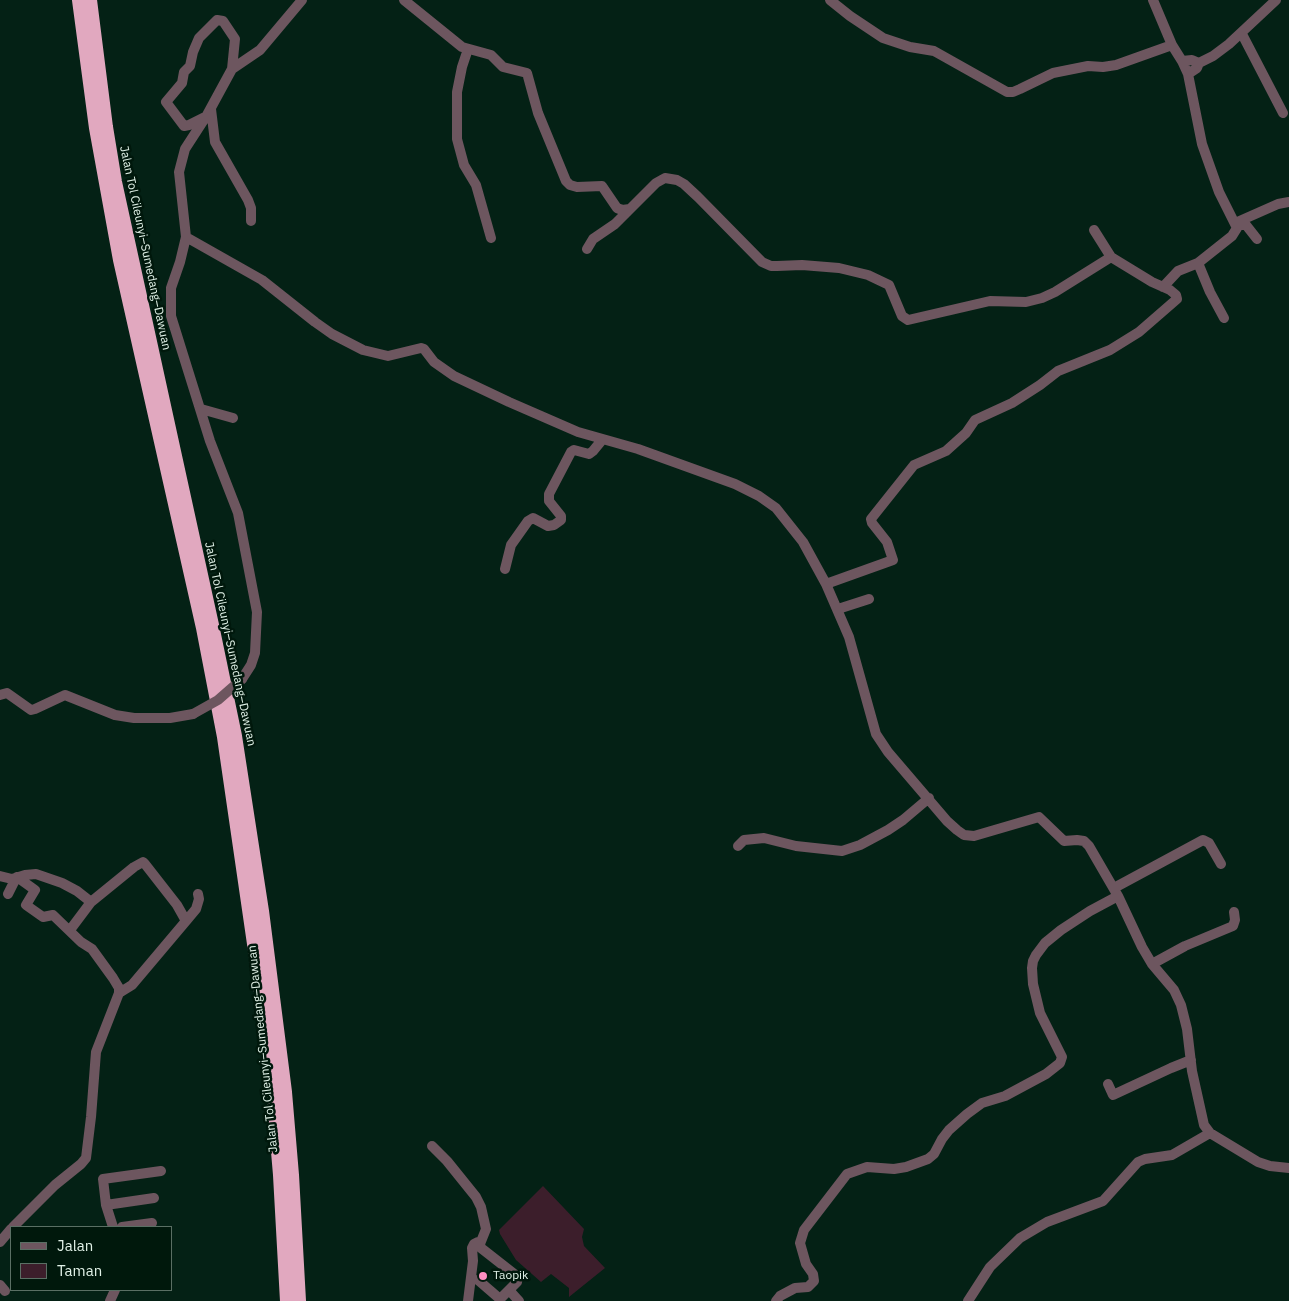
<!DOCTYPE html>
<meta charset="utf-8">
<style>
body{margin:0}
#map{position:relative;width:1289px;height:1301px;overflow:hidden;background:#042115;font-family:"IBM Plex Sans",sans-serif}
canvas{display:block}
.legend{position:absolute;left:10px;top:1226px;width:162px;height:65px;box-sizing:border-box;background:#00180c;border:1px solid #5a6f64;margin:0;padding:6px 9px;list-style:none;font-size:15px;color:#e1f2e8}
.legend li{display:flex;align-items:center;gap:10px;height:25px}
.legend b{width:25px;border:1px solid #5a6f64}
</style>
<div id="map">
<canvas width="1289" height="1301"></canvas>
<ul class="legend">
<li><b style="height:6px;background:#6d565f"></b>Jalan</li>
<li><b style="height:14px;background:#3c1e2b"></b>Taman</li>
</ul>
</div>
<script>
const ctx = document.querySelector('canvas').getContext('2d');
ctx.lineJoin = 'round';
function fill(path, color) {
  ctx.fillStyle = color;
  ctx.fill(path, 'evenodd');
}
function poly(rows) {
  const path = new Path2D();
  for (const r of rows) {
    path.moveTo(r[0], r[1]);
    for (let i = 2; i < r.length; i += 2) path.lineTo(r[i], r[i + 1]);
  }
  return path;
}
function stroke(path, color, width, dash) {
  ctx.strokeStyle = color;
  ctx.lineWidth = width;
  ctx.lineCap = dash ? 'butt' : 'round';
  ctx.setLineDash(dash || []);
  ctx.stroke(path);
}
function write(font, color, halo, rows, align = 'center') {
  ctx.font = font + ' "IBM Plex Sans",sans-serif';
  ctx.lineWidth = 5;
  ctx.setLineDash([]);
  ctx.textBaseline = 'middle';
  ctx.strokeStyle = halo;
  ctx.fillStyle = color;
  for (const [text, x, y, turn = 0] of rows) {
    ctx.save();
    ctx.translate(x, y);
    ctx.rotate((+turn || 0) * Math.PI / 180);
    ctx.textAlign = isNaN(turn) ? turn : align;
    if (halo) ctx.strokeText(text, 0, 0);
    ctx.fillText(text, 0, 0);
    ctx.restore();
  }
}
fill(poly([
 [543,1186,584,1229,582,1237,584,1246,605,1268,569,1297,569,1288,551,1274,541,1282,516,1260,500,1234,499,1230]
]), '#3c1e2b');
stroke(poly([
 [404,0,462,47,491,55,503,67,527,73,538,113,566,181,570,185,577,187,602,186,617,208,622,210,630,209,656,183,665,178,677,180,684,184,698,197,762,262,771,266,777,266,802,265,839,268,868,275,889,285,902,316,908,320,990,301,1026,302,1042,298,1055,292,1111,257],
 [830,0,850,16,883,38,910,47,934,51,1007,92,1013,92,1020,89,1053,73,1088,66,1103,67,1116,65,1172,45],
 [1153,0,1172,45,1182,61,1188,74,1202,144,1219,192,1237,228,1232,236,1198,263,1178,271,1163,287],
 [1242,34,1283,113],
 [468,49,462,67,457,92,457,139,464,165,476,185,491,238],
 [1182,61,1192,60,1199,63,1197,68,1188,74],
 [1199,63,1213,56,1229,44,1276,0],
 [211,109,215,142,248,200,251,208,251,221],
 [207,116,189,125,184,126,166,102,182,83,184,72,190,66,193,52,199,38,217,20,223,21,235,39,232,69],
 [1235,223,1278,204,1289,202],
 [1236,225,1246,225,1257,239],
 [186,237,262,280,315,322,332,334,363,350,388,356,421,348,424,349,434,362,454,376,509,402,578,432,638,449,735,484,759,496,776,508,803,542,826,584,849,637,876,734,888,752,947,821,957,830,964,835,974,836,1039,817,1064,841,1077,840,1084,841,1089,846,1118,896,1142,947,1152,964,1174,990,1181,1005,1187,1029,1192,1071,1204,1125,1210,1133,1258,1162,1270,1166,1289,1168],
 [587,249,593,239,615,224,630,209],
 [1198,263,1210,292,1224,318],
 [201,409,233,418],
 [505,569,511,545,528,521,533,518,548,526,554,525,561,520,561,516,549,501,549,494,571,452,574,450,589,454,593,451,602,440],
 [826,584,893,560,887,542,872,523,871,519,914,465,946,451,966,433,975,420,1012,403,1040,385,1058,371,1110,350,1139,332,1177,299,1176,295,1170,290,1152,282,1111,257,1094,230],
 [838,609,869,599],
 [242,679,251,665,255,653,257,612,238,513,210,441,171,316,171,288,180,262,186,237,179,172,185,149,207,115,232,69,260,50,302,0],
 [0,695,7,693,31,710,35,709,65,695,115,715,134,718,170,718,193,714],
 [738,846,744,840,764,838,796,846,842,851,860,845,888,830,903,820,929,798],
 [0,876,12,879,25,875,36,874,62,883,77,891,91,902,134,867,143,862,145,864,177,905,186,921,132,985,119,993],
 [1114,888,1203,840,1209,843,1221,864],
 [8,894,16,878],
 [186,921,196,909,199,899,198,894],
 [70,930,91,902],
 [1152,964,1185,946,1233,926,1235,920,1234,912],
 [1108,1084,1113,1095,1171,1068,1191,1060],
 [432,1146,447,1161,476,1197,481,1207,486,1229,480,1244,481,1248,518,1277,517,1282,500,1299],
 [106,1205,154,1198],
 [13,1227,55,1185,81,1164,86,1158,91,1117,96,1052,119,993,119,988,113,978,92,949,81,942,53,915,43,917,26,905,35,890,17,877],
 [113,1227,106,1205,103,1179,161,1171],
 [122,1227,152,1223],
 [0,1242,11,1229],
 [478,1280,500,1299,500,1301],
 [0,1285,5,1291],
 [509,1290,519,1301],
 [110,1301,115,1290],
 [468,1301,473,1261,472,1248,474,1244,478,1242,480,1244],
 [776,1301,780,1296,795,1288,808,1287,814,1281,813,1274,806,1264,800,1243,804,1230,847,1174,867,1167,894,1169,906,1167,928,1159,934,1154,942,1139,949,1130,967,1114,982,1103,1005,1096,1046,1074,1060,1063,1062,1057,1040,1013,1033,984,1032,968,1033,961,1036,955,1045,943,1061,930,1090,911,1118,896],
 [968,1301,990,1267,1020,1238,1047,1222,1103,1201,1138,1162,1145,1159,1172,1155,1210,1133]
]), '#6d565f', 10);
stroke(poly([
 [79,0,96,128,120,260,203,628,224,737,262,999,273,1093,280,1175,287,1301],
 [90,0,106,127,115,182,212,625,235,736,262,911,285,1092,292,1175,299,1301]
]), '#e1a8bf', 14);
stroke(poly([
 [193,714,218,700,242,679]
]), '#6d565f', 10);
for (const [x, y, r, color] of [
 [483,1276,5,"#fd8ec0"]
]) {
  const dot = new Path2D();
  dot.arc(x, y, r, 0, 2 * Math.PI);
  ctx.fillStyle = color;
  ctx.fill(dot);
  stroke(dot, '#00180c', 2);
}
write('12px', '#e1f2e8', '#00180c', [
 ["Jalan Tol Cileunyi–Sumedang–Dawuan",145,248,78],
 ["Jalan Tol Cileunyi–Sumedang–Dawuan",230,644,78],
 ["Jalan Tol Cileunyi–Sumedang–Dawuan",263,1049,-96]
]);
write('12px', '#e1f2e8', '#00180c', [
 ["Taopik",493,1276]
], 'left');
</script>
